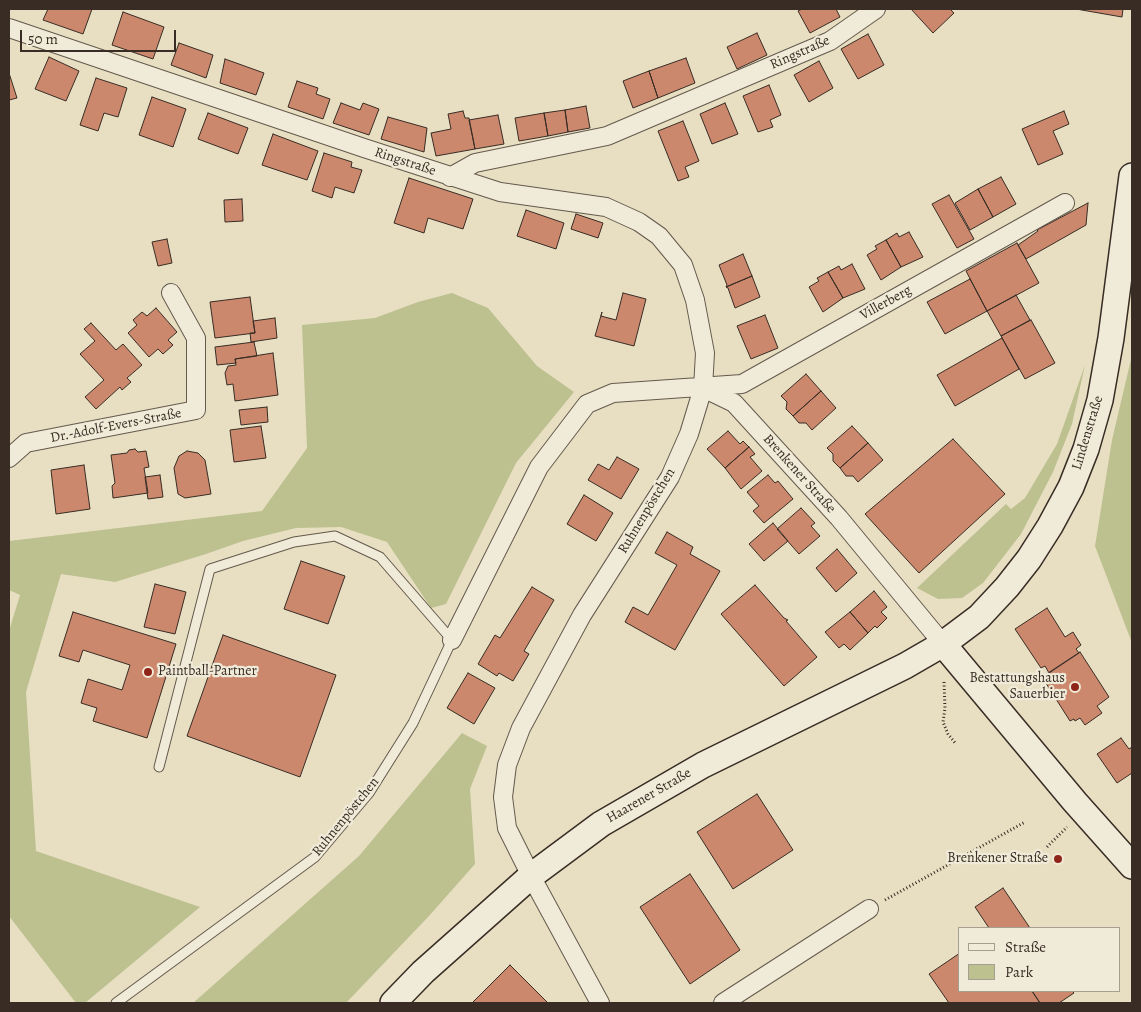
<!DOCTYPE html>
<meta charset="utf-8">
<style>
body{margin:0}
#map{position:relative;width:1141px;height:1012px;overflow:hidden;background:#e8dfc3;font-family:Alegreya,serif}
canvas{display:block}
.frame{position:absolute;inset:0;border:10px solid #382c24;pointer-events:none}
.legend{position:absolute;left:958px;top:927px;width:162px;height:65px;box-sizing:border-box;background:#f0ead8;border:1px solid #a69e90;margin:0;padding:6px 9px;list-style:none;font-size:15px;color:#382c24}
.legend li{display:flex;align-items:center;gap:10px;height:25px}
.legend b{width:25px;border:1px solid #a69e90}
.scale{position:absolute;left:20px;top:30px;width:156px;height:22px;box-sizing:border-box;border:2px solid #382c24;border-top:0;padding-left:6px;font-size:15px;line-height:18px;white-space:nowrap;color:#382c24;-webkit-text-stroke:4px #f0ead8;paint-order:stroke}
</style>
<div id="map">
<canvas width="1141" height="1012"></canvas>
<div class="frame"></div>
<ul class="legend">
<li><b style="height:6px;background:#f0ead8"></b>Straße</li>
<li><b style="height:14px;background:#bdc08f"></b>Park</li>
</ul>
<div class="scale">50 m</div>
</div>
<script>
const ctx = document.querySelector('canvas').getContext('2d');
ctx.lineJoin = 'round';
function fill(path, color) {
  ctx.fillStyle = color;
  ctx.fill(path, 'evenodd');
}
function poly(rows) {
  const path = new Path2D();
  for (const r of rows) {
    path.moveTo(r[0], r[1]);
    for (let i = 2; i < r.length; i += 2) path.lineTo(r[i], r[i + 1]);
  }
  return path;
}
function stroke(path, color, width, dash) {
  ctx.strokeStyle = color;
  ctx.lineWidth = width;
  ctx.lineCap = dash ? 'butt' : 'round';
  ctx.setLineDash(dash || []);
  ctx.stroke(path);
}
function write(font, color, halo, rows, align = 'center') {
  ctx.font = font + ' Alegreya,serif';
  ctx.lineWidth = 4.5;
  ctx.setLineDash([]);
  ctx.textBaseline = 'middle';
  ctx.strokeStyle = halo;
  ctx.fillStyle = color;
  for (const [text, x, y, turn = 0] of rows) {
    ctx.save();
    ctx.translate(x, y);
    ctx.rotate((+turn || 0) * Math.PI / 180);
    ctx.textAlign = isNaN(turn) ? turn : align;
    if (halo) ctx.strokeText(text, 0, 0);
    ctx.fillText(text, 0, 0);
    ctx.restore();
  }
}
fill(poly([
 [452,293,488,308,537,366,574,392,516,463,446,604,431,608,387,542,341,527,296,528,243,541,206,554,115,582,61,574,26,692,36,851,200,907,85,1003,76,1003,9,916,9,631,20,595,9,590,9,541,262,511,307,448,302,325,375,318,418,302],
 [1132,355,1132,643,1095,546,1112,440],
 [1085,365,1072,424,1053,472,1021,534,983,583,962,598,938,599,917,588,1006,504,1011,509,1025,498,1057,444],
 [462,733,487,746,470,789,475,864,429,916,346,1003,193,1003,359,856]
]), '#bdc08f');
const building = poly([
 [48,9,92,9,83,34,43,20,48,9],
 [802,9,836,9,840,17,810,33,798,11,802,9],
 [911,9,950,9,954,13,933,33,911,9],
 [1076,9,1123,9,1122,17,1076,9],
 [123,12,164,27,153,59,112,45,123,12],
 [757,33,767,55,737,69,727,47,757,33],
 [868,34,884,65,858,79,841,49,868,34],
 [179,43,213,55,206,78,171,65,179,43],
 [49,57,79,71,66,101,35,89,49,57],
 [686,58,695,83,658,98,649,71,686,58],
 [225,59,264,73,256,95,220,83,225,59],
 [819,61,833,88,809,102,794,75,819,61],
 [649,71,658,98,633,108,623,81,649,71],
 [9,73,17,98,9,100,9,73],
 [96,78,127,88,118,117,104,113,98,131,80,125,96,78],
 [297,81,318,88,316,94,330,99,323,119,288,107,297,81],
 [769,85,781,115,770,120,773,127,758,132,743,96,769,85],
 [152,97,186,109,173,147,139,135,152,97],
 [341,103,360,110,363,103,379,109,369,135,333,123,341,103],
 [725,103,738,134,712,144,700,114,725,103],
 [586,106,590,128,568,132,565,110,586,106],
 [565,110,568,132,548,136,544,113,565,110],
 [463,111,465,118,469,118,475,149,436,156,431,133,451,129,448,114,463,111],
 [1064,111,1069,124,1053,131,1063,154,1038,165,1022,129,1064,111],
 [208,113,248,128,238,154,198,139,208,113],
 [544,113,548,136,519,141,515,118,544,113],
 [498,115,504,144,475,149,469,120,498,115],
 [388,117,427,128,424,152,381,139,388,117],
 [683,121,699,161,685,167,689,177,678,181,658,131,683,121],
 [273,134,318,151,307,180,262,165,273,134],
 [324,153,352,162,351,167,362,170,354,193,335,187,332,198,312,191,324,153],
 [1001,177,1016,204,993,217,978,189,1001,177],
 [409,178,473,199,463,229,428,218,424,233,394,223,409,178],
 [978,189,993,217,970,230,955,203,978,189],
 [949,195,974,239,957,248,932,204,949,195],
 [242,199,243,221,225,222,224,200,242,199],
 [1088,203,1086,225,1026,259,1018,245,1038,231,1037,230,1088,203],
 [526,210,564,223,556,249,517,236,526,210],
 [576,214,603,223,598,238,571,229,576,214],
 [909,232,923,257,901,267,886,240,897,233,899,237,909,232],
 [167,239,172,263,158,266,152,242,167,239],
 [886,240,901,267,881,280,867,255,877,249,875,246,886,240],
 [1017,243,1039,283,987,311,966,271,1017,243],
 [743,254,752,276,726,287,727,285,719,265,743,254],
 [852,264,865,289,843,298,828,272,839,266,841,270,852,264],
 [828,272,843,298,823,312,809,287,819,281,817,278,828,272],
 [752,276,760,297,735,308,728,288,726,287,752,276],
 [970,279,987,311,945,334,927,302,970,279],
 [623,293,646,299,634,346,595,336,602,312,601,316,616,320,623,293],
 [1016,295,1030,320,1001,336,987,311,1016,295],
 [250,297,255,333,215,338,210,302,250,297],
 [156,308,177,332,168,340,173,345,163,354,158,349,149,357,128,333,137,325,133,320,142,312,147,316,156,308],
 [765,315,778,348,751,359,737,326,765,315],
 [275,318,277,338,251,342,250,333,255,333,253,321,275,318],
 [1031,320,1055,363,1025,379,1001,336,1031,320],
 [91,323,116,350,123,344,142,365,127,378,131,382,122,390,120,387,96,409,85,397,104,380,80,354,95,341,84,329,91,323],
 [1002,338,1019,369,955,406,937,375,1002,338],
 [254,342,257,356,235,359,236,363,217,365,215,347,254,342],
 [273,353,278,395,235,401,233,384,227,385,225,373,228,366,236,365,235,359,273,353],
 [806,374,821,391,793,416,786,409,787,402,781,396,806,374],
 [821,391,836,408,812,430,806,423,799,423,793,416,821,391],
 [267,407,268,422,241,425,239,410,267,407],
 [261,426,266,458,234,462,230,430,261,426],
 [852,426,868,443,840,468,833,461,833,454,827,448,852,426],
 [728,431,740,444,743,441,749,447,725,468,707,449,728,431],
 [953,439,1005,494,919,573,865,514,953,439],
 [868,443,883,460,858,482,853,476,846,476,840,468,868,443],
 [749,447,755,454,750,457,762,471,741,489,725,468,749,447],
 [135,449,138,452,146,451,149,467,144,468,148,493,113,498,112,486,115,483,111,455,127,453,129,450,135,449],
 [187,451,198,453,205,460,211,494,185,498,178,494,174,468,179,456,187,451],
 [617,457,639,469,621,499,588,480,598,464,609,470,617,457],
 [84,465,90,509,56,514,51,470,84,465],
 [160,475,163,497,148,499,145,477,160,475],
 [768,475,775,483,778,481,793,499,764,523,753,511,759,506,747,492,768,475],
 [584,495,613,513,596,541,567,524,584,495],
 [801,508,815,523,811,526,820,536,799,554,777,529,801,508],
 [773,523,788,541,764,561,749,544,773,523],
 [667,532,693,547,690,554,720,571,675,650,625,622,633,607,648,615,677,565,655,553,667,532],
 [837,549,857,573,836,592,816,568,837,549],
 [301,561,345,576,328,624,284,609,301,561],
 [155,584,186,592,175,634,144,627,155,584],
 [755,585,784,618,788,620,786,621,817,657,784,686,721,614,755,585],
 [532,587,554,600,524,651,529,654,513,681,499,673,497,676,478,664,495,635,500,638,532,587],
 [874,591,887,607,881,612,887,618,877,628,875,626,868,633,850,612,874,591],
 [1047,608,1065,637,1073,632,1081,645,1076,649,1079,653,1049,673,1045,666,1041,668,1015,629,1047,608],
 [73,612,176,644,147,738,93,721,97,708,81,703,88,679,122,690,130,665,83,650,79,662,59,656,73,612],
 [850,612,868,633,850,650,844,644,839,648,825,632,850,612],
 [223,635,336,675,300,777,187,736,223,635],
 [1080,652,1109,697,1097,706,1102,713,1085,725,1080,718,1075,721,1074,719,1070,721,1042,677,1080,652],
 [468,673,495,688,474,724,447,708,468,673],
 [1121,738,1129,749,1132,747,1132,773,1117,783,1097,754,1121,738],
 [757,794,793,850,733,889,697,832,757,794],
 [690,874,740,950,690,984,640,907,690,874],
 [1003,888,1030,928,989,928,975,907,1003,888],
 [960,953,960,991,1032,991,1040,1003,949,1003,929,974,960,953],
 [510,965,548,1003,472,1003,510,965],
 [1032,991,1072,991,1074,993,1059,1003,1040,1003,1032,991]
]);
fill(building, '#cb886d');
stroke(building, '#382c24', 1);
const lane = poly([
 [116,1003,315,857,369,793,413,723,452,640,380,557,335,536,294,542,210,569,159,767]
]);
const street = poly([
 [9,28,364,148,500,192,606,207,639,222,659,236,683,265,695,300,705,353,703,388,689,434,670,477,582,615,521,728,507,765,503,797,507,828,531,876,600,1003],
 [450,177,475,163,607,136,830,41,876,9],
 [703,388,734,403,839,518,943,644],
 [9,458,26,443,196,410,196,338,171,293],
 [452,640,539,467,587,404,613,393,742,384,1065,203],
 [723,1003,869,909]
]);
const secondary = poly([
 [943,644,1075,802,1132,866],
 [393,1003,423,972,531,876,601,824,703,765,905,666,943,644,979,617,1007,587,1029,559,1050,526,1071,487,1086,449,1100,400,1111,338,1132,176]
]);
stroke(lane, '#64594c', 11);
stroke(street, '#64594c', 20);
stroke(secondary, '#382c24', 28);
stroke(poly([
 [944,682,945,708,943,722,948,734,956,744],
 [1047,847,1067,827],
 [885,900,1025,822]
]), '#382c24', 3, [1, 2.5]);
stroke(lane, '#f0ead8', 9);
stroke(street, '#f0ead8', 18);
stroke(secondary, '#f0ead8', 25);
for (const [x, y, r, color] of [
 [148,672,5,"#8f2418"],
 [1075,687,5,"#8f2418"],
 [1058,859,5,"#8f2418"]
]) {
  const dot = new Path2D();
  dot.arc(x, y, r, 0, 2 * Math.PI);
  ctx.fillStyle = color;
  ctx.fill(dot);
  stroke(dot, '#f0ead8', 2);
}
write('14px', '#382c24', '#f0ead8', [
 ["Ringstraße",800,53,-24],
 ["Ringstraße",405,162,18],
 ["Villerberg",886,303,-29],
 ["Dr.-Adolf-Evers-Straße",116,426,-11],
 ["Lindenstraße",1088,433,-73],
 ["Brenkener Straße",799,474,48],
 ["Ruhnenpöstchen",647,511,-59],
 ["Haarener Straße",649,796,-30],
 ["Ruhnenpöstchen",346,817,-51]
]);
write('14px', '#382c24', '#f0ead8', [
 ["Paintball-Partner",158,672,"left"],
 ["Bestattungshaus",1065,679],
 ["Sauerbier",1065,695],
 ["Brenkener Straße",1048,859]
], 'right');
</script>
